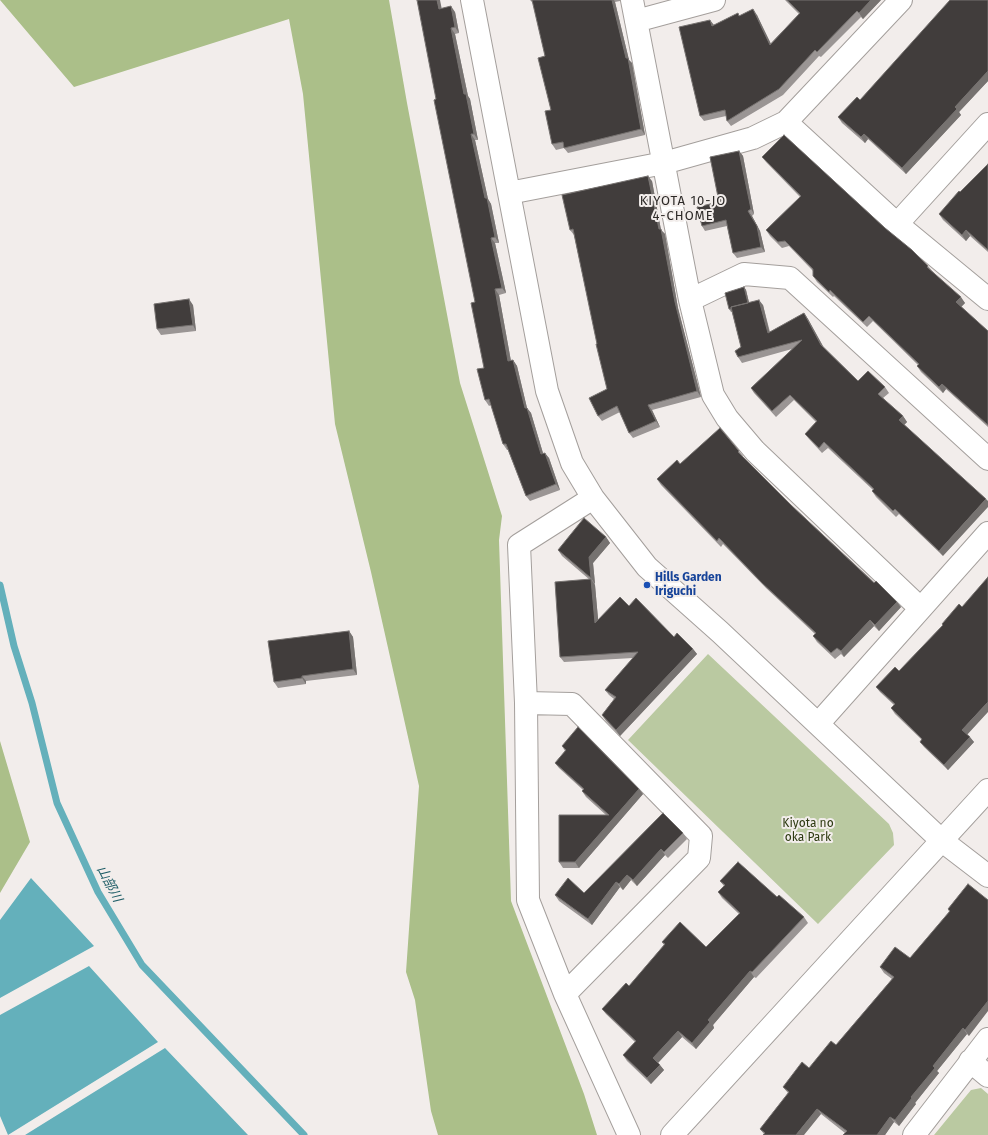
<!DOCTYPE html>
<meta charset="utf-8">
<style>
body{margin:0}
canvas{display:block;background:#f2edeb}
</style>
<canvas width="988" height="1135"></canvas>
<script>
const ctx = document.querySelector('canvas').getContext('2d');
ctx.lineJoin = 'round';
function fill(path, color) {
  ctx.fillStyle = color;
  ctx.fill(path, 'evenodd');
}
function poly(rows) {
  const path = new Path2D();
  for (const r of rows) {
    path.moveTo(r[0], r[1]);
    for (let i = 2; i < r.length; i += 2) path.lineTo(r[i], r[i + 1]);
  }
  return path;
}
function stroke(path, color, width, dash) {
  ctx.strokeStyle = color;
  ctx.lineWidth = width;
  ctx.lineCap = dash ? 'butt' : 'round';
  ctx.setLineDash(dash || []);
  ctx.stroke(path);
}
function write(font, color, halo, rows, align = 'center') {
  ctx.font = font + ' "Fira Sans","Noto Sans JP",sans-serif';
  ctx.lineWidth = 4;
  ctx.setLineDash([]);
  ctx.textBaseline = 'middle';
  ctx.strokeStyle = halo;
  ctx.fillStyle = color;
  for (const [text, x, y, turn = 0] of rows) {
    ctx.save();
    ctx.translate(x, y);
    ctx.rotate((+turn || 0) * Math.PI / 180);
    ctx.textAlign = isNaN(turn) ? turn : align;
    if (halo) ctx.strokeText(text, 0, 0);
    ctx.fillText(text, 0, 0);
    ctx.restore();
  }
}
fill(poly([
 [708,654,889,824,893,833,894,845,818,924,628,740],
 [981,1088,988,1094,988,1135,934,1135,971,1090]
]), '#bac9a1');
fill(poly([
 [0,0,389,0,407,103,460,383,502,516,499,540,511,901,584,1094,597,1135,438,1135,431,1111,415,1000,406,972,419,786,371,572,335,424,303,94,289,19,74,87],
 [0,741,30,842,0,893]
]), '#abbf89');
fill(poly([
 [31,878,94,946,0,998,0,920],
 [89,966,158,1042,8,1135,0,1116,0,1015],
 [165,1048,248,1135,25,1135]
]), '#64b0bb');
stroke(poly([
 [0,585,14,646,32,703,57,803,98,892,142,965,304,1135]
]), '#64b0bb', 7);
const minor = poly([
 [472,0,547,391,572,463,593,498,647,567,720,632,941,840,988,876],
 [632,0,690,300,713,395,727,418,755,451,920,608],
 [636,21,714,0],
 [786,122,897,224,988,299],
 [509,193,664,163,753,138,786,122,901,0],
 [897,224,988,124],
 [690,300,744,274,790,278,988,459],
 [593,498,519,545,526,703,528,900,565,994,629,1135],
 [526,703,572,704,701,836,699,858,565,994],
 [818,724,988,533],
 [970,1061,988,1076],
 [672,1135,988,790],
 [914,1135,988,1039]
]);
stroke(minor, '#a49f9c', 24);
stroke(minor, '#fff', 22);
fill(poly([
 [530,0,620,0,620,1,615,2,629,60,632,63,645,135,568,153,564,148,556,150,552,144,551,110,545,56,533,2,532,2],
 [785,0,881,0,863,19,861,17,821,57,819,56,783,95,731,126,727,121,726,116,704,121,700,116,714,25,739,16,757,15,770,44,799,14],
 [988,0,988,81,959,112,961,115,906,174,868,139,865,143,842,123,838,117],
 [441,8,455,12,459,33,455,34,468,96,470,99,478,140,475,140,488,199,491,204,499,243,495,243,506,293,499,295,511,361,513,360,517,366,527,408,531,413,543,453,549,458,560,490,530,501,526,496,508,450,507,450,503,444,491,405,489,406,485,400,484,368],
 [739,151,743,156,754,214,752,216,760,231,765,252,737,258,733,253,727,226,705,231,702,226,719,202],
 [762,157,885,228,928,266,932,271,965,303,961,307,988,331,988,427,946,389,943,393,921,372,917,366,918,365,873,321,867,327,834,296,833,297,817,282,813,276,813,271,789,246,782,248,770,236,766,230,800,197,766,162],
 [988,164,988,252,970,236,966,241,943,220,939,214],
 [652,181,661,230,665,234,678,308,701,397,652,410,660,427,633,438,629,433,620,412,602,421,598,416,607,389,574,235,570,230],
 [744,287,746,290,749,302,763,305,770,332,804,313,808,319,823,346,858,381,885,387,889,393,883,398,903,416,907,422,904,425,943,556,899,514,896,517,876,497,872,491,873,490,828,448,822,453,809,439,805,434,816,422,794,400,776,417,754,393,751,388,792,349,742,363,738,357,741,347,732,312,731,312,729,309],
 [193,305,196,331,161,335,157,329],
 [739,451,743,456,743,457,791,505,901,607,879,631,874,626,844,657,841,654,835,659,817,642,813,636,815,634,766,588,723,544,721,547,661,485,657,479,680,464],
 [606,537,610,543,593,563,595,584,594,583,595,585,598,620,629,606,674,637,693,649,697,654,620,736,606,721,602,715,614,699,609,695,605,690,633,658,564,662,560,657,590,580,562,556,558,550],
 [962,607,967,735,974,742,948,770,924,747,920,742,922,740,895,714,891,708,894,705,880,692,876,687,899,671],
 [349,631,353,637,357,675,306,681,306,684,278,688,274,682],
 [562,746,639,789,643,794,579,868,563,868,559,862,606,815,586,797,582,791,583,790,559,768,555,763,565,751],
 [683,833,687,839,668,858,665,855,637,886,631,880,623,890,620,887,592,925,559,901,555,895,584,893],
 [720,881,777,897,804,917,808,923,756,978,754,977,713,1025,714,1028,696,1049,682,1037,658,1063,664,1070,651,1084,627,1061,623,1055,635,1042,606,1014,602,1009,629,986,664,945,662,942,706,947,739,914,722,898,718,892,724,886],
 [968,884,969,1036,967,1034,937,1071,939,1073,915,1103,916,1104,899,1126,894,1122,885,1135,843,1135,845,1133,821,1114,764,1134,760,1129,788,1093,783,1087,809,1068,836,1045,892,979,884,973,880,967,910,958,949,912,948,909]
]), '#9a9594');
fill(poly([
 [437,0,440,0,443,15,439,9],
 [612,0,614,0,615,2,629,60,632,63,645,135,641,129,626,58],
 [871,0,881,0,863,19,859,13],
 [451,6,455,12,459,33,455,27],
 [753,9,757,15,774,50,770,45],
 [710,20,714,25,712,26],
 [451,28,455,34,468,96,470,99,478,140,474,134,464,94],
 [988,71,988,81,959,112,961,115,906,174,902,168,955,107],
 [471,134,475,140,488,199,491,204,499,243,495,237,485,198],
 [864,134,868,139,865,143,861,137],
 [739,151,743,156,754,214,751,209],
 [648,176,652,181,661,230,665,234,678,308,701,397,697,391,675,302,659,229],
 [748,211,752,216,760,231,765,252,761,247],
 [966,230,970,236,966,241,962,235],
 [491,238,495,243,506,293,502,288],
 [744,287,746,290,750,307,748,305],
 [495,289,499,295,512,367,508,361],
 [961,297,965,303,960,308,956,302],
 [189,299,193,305,196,331,193,325],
 [759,300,763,305,771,339,768,333],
 [804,313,808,319,825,350,821,345],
 [513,360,517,366,527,408,531,413,545,460,541,454,525,408],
 [942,384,946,389,943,393,939,387],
 [648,405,652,410,660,427,656,421],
 [903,416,907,422,903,426,899,420],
 [545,453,549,458,560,490,556,484],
 [986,499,988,501,988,507,943,556,939,551],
 [606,537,610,543,593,563,595,584,591,578,589,557],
 [591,579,595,585,599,629,595,623],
 [897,602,901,607,879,631,875,625],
 [870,620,874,626,844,657,841,651],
 [349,631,353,637,357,675,353,669],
 [693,649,697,654,620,736,616,730],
 [302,676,306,681,306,684,302,678],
 [988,702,988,712,966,736,962,730],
 [970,737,974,742,948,770,944,765],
 [639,789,643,794,579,868,575,862],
 [661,849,665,855,637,886,633,880],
 [627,875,631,880,623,890,619,884],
 [616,882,620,887,592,925,588,919],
 [750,971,754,977,713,1025,714,1028,696,1049,692,1043,708,1020],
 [988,1000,988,1011,969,1036,965,1030],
 [963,1028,967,1034,937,1071,939,1073,915,1103,916,1104,899,1126,895,1120,933,1066],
 [678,1031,682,1037,657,1064,653,1058],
 [660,1065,664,1070,651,1084,647,1078],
 [817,1109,821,1114,804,1135,796,1135],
 [890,1117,894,1122,885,1135,877,1135]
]), '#767270');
const building = poly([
 [417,0,437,0,439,9,451,6,455,27,451,28,464,94,466,94,474,134,471,134,485,198,487,198,495,237,491,238,502,288,495,289,508,361,513,360,525,408,527,408,541,454,545,453,556,484,526,496,506,444,503,444,489,399,485,400,477,369,484,368,471,303,475,302,434,100,436,99,417,0],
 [532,0,612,0,626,58,628,58,641,129,564,148,563,142,552,144,545,111,551,110,538,58,545,56,532,0],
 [787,0,871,0,859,13,857,11,817,52,815,50,779,89,727,121,725,110,700,116,679,27,710,20,712,26,738,13,739,16,753,9,770,45,800,13,787,0],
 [950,0,988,0,988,71,955,107,957,109,902,168,864,134,861,137,838,117,857,97,860,100,950,0],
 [784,135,885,228,912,250,928,266,927,267,961,297,956,302,988,331,988,425,942,384,939,387,917,366,919,364,869,316,863,322,830,290,829,292,813,276,813,269,785,241,778,242,766,230,801,196,762,157,784,135],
 [739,151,751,209,748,211,757,226,761,247,733,253,726,220,702,226,697,207,719,202,710,157,739,151],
 [988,164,988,250,966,230,962,235,939,214,959,191,960,192,988,164],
 [648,176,659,229,661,229,675,302,697,391,648,405,656,421,629,433,617,406,598,416,589,398,607,389,596,344,597,344,573,229,570,230,562,195,648,176],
 [744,287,748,303,731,307,731,309,729,309,725,293,744,287],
 [189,299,193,325,157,329,154,304,189,299],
 [759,300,768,333,804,313,821,345,858,381,868,371,885,387,878,394,903,416,899,420,986,499,939,551,895,509,893,511,872,491,874,489,824,442,819,448,805,434,817,421,790,395,772,411,751,388,802,340,738,357,735,351,741,347,731,307,759,300],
 [720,428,739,451,738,452,791,505,874,583,876,581,897,602,875,625,870,620,841,651,837,648,831,653,813,636,816,633,762,583,719,538,717,541,657,479,677,460,680,464,720,428],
 [584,518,606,537,589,557,591,578,558,550,584,518],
 [988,577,988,702,962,730,970,737,944,765,920,742,922,739,891,708,895,704,876,687,895,667,899,671,943,625,942,624,959,604,962,607,988,577],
 [591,579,595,623,620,597,629,606,636,598,674,637,677,633,693,649,616,730,602,715,616,697,605,690,638,652,560,657,555,582,591,579],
 [349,631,353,669,302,676,302,678,274,682,268,641,349,631],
 [578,727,639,789,575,862,559,862,559,815,609,815,582,791,584,789,555,763,566,750,562,746,578,727],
 [663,813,683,833,664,852,661,849,633,880,627,875,619,884,616,882,588,919,555,895,568,878,584,893,663,813],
 [738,862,777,897,779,895,804,917,752,972,750,971,708,1020,710,1022,692,1043,678,1031,653,1058,660,1065,647,1078,623,1055,636,1041,602,1009,626,983,629,986,665,944,662,942,680,922,706,947,740,913,718,892,725,885,720,881,738,862],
 [968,884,988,900,988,1001,965,1030,963,1028,933,1066,935,1068,911,1097,912,1098,895,1120,890,1117,877,1135,843,1135,847,1131,817,1109,796,1135,763,1135,765,1133,760,1129,789,1092,783,1087,802,1062,809,1068,831,1041,836,1045,894,977,880,967,895,947,910,958,950,911,948,909,968,884]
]);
fill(building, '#413d3c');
stroke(building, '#767270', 1);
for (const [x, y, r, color] of [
 [647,585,4,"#1a4fb4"]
]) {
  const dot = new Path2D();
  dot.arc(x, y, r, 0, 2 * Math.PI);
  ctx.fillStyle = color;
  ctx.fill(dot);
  stroke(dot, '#f2edeb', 1.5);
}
write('bold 12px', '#164399', '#f2edeb', [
 ["Hills Garden",655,578],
 ["Iriguchi",655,592]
], 'left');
write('12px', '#2e3b12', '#f2edeb', [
 ["Kiyota no",808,824],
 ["oka Park",808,838]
]);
ctx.letterSpacing = '1px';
write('13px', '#2d2a28', '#f2edeb', [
 ["KIYOTA 10-JO",683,201],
 ["4-CHOME",683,216]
]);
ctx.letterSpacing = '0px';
write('italic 13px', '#1e5d66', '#f2edeb', [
 ["山部川",109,884,62]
]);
</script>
